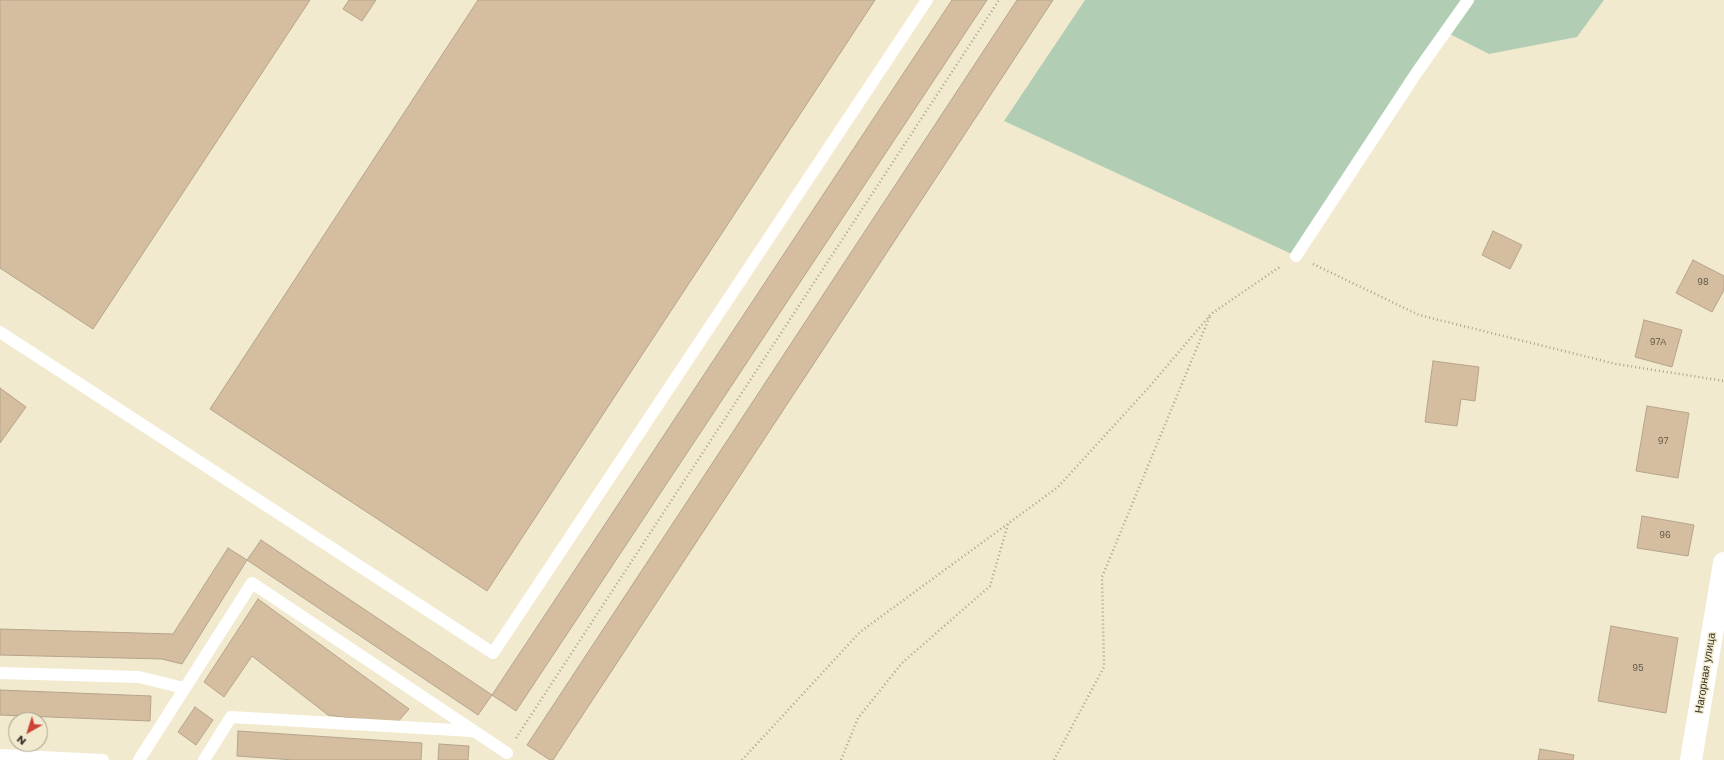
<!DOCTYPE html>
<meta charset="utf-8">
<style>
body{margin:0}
#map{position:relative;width:1724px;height:760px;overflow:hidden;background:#f1eace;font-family:Poppins,sans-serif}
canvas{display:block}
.north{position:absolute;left:8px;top:712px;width:40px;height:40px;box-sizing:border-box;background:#f1eace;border:1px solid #a6a08b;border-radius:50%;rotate:219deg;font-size:11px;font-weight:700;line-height:16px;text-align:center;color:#353227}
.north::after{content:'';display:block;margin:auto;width:14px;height:18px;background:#ce4135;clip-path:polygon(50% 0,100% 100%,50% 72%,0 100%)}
</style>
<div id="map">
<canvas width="1724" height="760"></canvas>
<div class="north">N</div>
</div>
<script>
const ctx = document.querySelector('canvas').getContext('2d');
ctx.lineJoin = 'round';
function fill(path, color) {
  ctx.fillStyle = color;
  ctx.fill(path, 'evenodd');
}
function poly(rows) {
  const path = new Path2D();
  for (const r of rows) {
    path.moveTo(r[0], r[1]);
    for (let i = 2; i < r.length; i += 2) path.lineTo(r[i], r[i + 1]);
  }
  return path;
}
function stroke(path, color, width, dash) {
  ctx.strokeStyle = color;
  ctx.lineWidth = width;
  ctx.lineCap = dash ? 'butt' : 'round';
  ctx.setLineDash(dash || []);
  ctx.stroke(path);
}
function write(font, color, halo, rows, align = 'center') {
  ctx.font = font + ' Poppins,sans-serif';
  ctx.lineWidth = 3;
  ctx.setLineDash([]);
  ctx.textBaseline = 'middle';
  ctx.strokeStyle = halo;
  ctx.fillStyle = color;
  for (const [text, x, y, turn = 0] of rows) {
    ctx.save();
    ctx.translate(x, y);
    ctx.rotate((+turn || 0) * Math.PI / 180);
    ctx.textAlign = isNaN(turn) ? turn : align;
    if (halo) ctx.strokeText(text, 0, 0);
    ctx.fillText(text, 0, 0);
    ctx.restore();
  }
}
fill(poly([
 [1085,0,1604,0,1577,37,1489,54,1446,32,1296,256,1004,121]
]), '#b1ceb5');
const building = poly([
 [0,0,310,0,93,329,0,268,0,0],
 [349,0,376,0,362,21,343,9,349,0],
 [478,0,875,0,487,591,210,409,478,0],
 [952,0,987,0,516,711,492,695,952,0],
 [1017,0,1053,0,553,760,550,760,527,745,1017,0],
 [1493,231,1522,245,1510,269,1482,255,1493,231],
 [1693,260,1724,276,1724,290,1712,312,1676,293,1693,260],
 [1644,320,1682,330,1672,367,1635,357,1644,320],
 [1433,361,1479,367,1475,401,1461,399,1457,426,1425,422,1433,361],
 [0,388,26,407,0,443,0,388],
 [1647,406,1689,413,1678,478,1636,471,1647,406],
 [1642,516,1694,525,1688,556,1637,548,1642,516],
 [261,540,492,695,478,715,247,560,261,540],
 [228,548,247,560,182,664,162,659,0,655,0,629,173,634,228,548],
 [258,599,409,709,396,724,328,715,252,656,224,697,204,682,258,599],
 [1611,626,1678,638,1666,713,1598,701,1611,626],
 [0,690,151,696,150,721,0,715,0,690],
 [195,707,213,720,196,745,178,732,195,707],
 [238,731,422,743,421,760,294,760,237,756,238,731],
 [439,744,469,746,468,760,438,760,439,744],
 [1540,749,1574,755,1573,760,1538,760,1540,749]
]);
fill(building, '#d4be9f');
stroke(building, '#b5a48c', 1);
stroke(poly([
 [1313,264,1419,315,1616,364,1724,381],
 [516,738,999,0],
 [742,760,860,632,1058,487,1150,386,1211,314,1281,266],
 [841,760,858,718,902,663,990,586,1008,524],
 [1054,760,1104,667,1102,577,1210,316]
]), '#a9a48e', 2.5, [1, 3]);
stroke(poly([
 [1296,256,1417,72,1468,0],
 [0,332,493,653,927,0],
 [0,673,139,677,184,688],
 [0,755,103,760],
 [139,760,252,583,507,753],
 [204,760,231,717,472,731]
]), '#fff', 12);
stroke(poly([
 [1691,760,1724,563]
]), '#fff', 22);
write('9px', '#5d5545', null, [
 ["98",1703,283],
 ["97А",1658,343],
 ["97",1663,442],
 ["96",1665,536],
 ["95",1638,669]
]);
write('11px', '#353227', '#f1eace', [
 ["Нагорная улица",1706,673,-81]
]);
</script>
